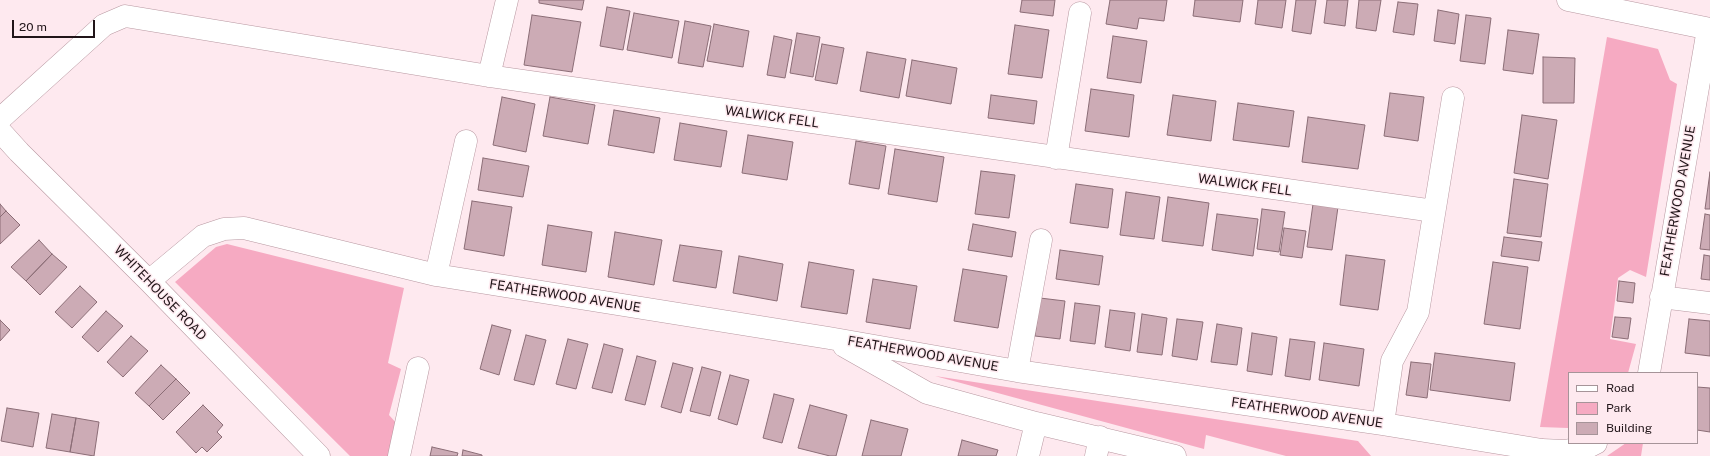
<!DOCTYPE html>
<style>
body{margin:0}
#map{position:relative;width:1710px;height:456px;overflow:hidden;background:#fee9ef;font-family:"Public Sans",sans-serif}
canvas{display:block}
.legend{position:absolute;left:1568px;top:372px;width:130px;height:72px;box-sizing:border-box;background:#fee9ef;border:1px solid #a69499;margin:0;padding:5px 7px;list-style:none;font-size:12px;color:#211519}
.legend li{display:flex;align-items:center;gap:8px;height:20px}
.legend b{width:20px;border:1px solid #a69499}
.scale{position:absolute;left:12px;top:20px;width:83px;height:18px;box-sizing:border-box;border:2px solid #211519;border-top:0;padding-left:5px;font-size:12px;line-height:14px;white-space:nowrap;color:#211519;-webkit-text-stroke:3px #fee9ef;paint-order:stroke}
</style>
<div id="map">
<canvas width="1710" height="456"></canvas>
<ul class="legend">
<li><b style="height:5px;background:#fff"></b>Road</li>
<li><b style="height:11px;background:#f6aac2"></b>Park</li>
<li><b style="height:11px;background:#ccabb5"></b>Building</li>
</ul>
<div class="scale">20 m</div>
</div>
<script>
const ctx = document.querySelector('canvas').getContext('2d');
ctx.lineJoin = 'round';
function fill(path, color) {
  ctx.fillStyle = color;
  ctx.fill(path, 'evenodd');
}
function poly(rows) {
  const path = new Path2D();
  for (const r of rows) {
    path.moveTo(r[0], r[1]);
    for (let i = 2; i < r.length; i += 2) path.lineTo(r[i], r[i + 1]);
  }
  return path;
}
function stroke(path, color, width, dash) {
  ctx.strokeStyle = color;
  ctx.lineWidth = width;
  ctx.lineCap = dash ? 'butt' : 'round';
  ctx.setLineDash(dash || []);
  ctx.stroke(path);
}
function write(font, color, halo, rows, align = 'center') {
  ctx.font = font + ' "Public Sans",sans-serif';
  ctx.lineWidth = 3;
  ctx.setLineDash([]);
  ctx.textBaseline = 'middle';
  ctx.strokeStyle = halo;
  ctx.fillStyle = color;
  for (const [text, x, y, turn = 0] of rows) {
    ctx.save();
    ctx.translate(x, y);
    ctx.rotate((+turn || 0) * Math.PI / 180);
    ctx.textAlign = isNaN(turn) ? turn : align;
    if (halo) ctx.strokeText(text, 0, 0);
    ctx.fillText(text, 0, 0);
    ctx.restore();
  }
}
fill(poly([
 [1607,37,1658,49,1670,80,1677,84,1646,277,1630,270,1618,278,1610,339,1636,344,1628,373,1569,373,1569,431,1568,428,1540,427],
 [227,244,404,288,388,363,401,369,389,415,398,425,390,456,350,456,175,282,216,247],
 [935,376,1358,441,1371,456,1374,456,1286,456,1206,435,1204,449],
 [1626,443,1643,443,1641,456,1607,456]
]), '#f6aac2');
const building = poly([
 [539,0,584,0,582,10,539,3,539,0],
 [1022,0,1055,0,1053,16,1020,12,1022,0],
 [1110,0,1167,0,1164,21,1139,18,1137,29,1106,24,1110,0],
 [1195,0,1243,0,1240,22,1193,16,1195,0],
 [1258,0,1286,0,1282,28,1255,24,1258,0],
 [1296,0,1316,0,1311,34,1292,31,1296,0],
 [1327,0,1348,0,1345,26,1324,23,1327,0],
 [1359,0,1381,0,1376,31,1356,28,1359,0],
 [1398,2,1418,4,1414,35,1393,32,1398,2],
 [607,7,630,11,623,50,600,46,607,7],
 [1438,10,1459,14,1455,44,1434,41,1438,10],
 [634,13,679,21,672,58,627,50,634,13],
 [532,15,581,22,572,72,524,65,532,15],
 [1466,15,1491,18,1485,64,1460,61,1466,15],
 [685,21,711,26,703,67,678,63,685,21],
 [714,24,749,31,743,67,707,61,714,24],
 [1015,25,1049,30,1042,78,1008,74,1015,25],
 [1508,30,1539,34,1533,74,1503,70,1508,30],
 [797,33,820,37,813,77,790,73,797,33],
 [774,36,792,40,785,78,767,75,774,36],
 [1113,36,1147,41,1141,83,1107,78,1113,36],
 [822,44,844,48,837,84,815,80,822,44],
 [867,52,906,59,899,98,860,91,867,52],
 [1543,57,1575,58,1574,103,1543,103,1543,57],
 [912,60,957,68,951,104,906,96,912,60],
 [1091,89,1134,95,1129,137,1085,131,1091,89],
 [1390,93,1424,97,1418,141,1384,136,1390,93],
 [991,95,1037,101,1034,124,988,118,991,95],
 [1173,95,1216,101,1211,141,1167,135,1173,95],
 [502,97,535,104,526,152,493,145,502,97],
 [550,97,595,105,588,144,543,136,550,97],
 [1238,103,1294,111,1289,147,1233,140,1238,103],
 [614,110,660,118,654,153,608,145,614,110],
 [1522,115,1557,120,1548,179,1514,173,1522,115],
 [1308,117,1365,125,1358,169,1302,162,1308,117],
 [680,123,727,131,721,167,674,160,680,123],
 [748,135,793,142,787,180,742,173,748,135],
 [856,141,886,146,879,189,849,184,856,141],
 [895,149,944,157,937,202,888,194,895,149],
 [483,158,529,166,523,197,478,190,483,158],
 [981,171,1015,175,1009,218,975,214,981,171],
 [1710,172,1710,209,1705,209,1710,172],
 [1514,179,1548,184,1541,237,1507,233,1514,179],
 [1076,184,1113,189,1108,228,1070,223,1076,184],
 [1126,192,1160,197,1154,239,1120,235,1126,192],
 [1168,197,1209,203,1203,246,1162,241,1168,197],
 [472,201,512,207,504,256,464,249,472,201],
 [0,204,6,211,0,217,0,204],
 [1313,204,1338,207,1332,250,1307,247,1313,204],
 [1262,209,1285,212,1279,252,1257,249,1262,209],
 [6,211,20,225,0,244,0,217,6,211],
 [1217,214,1258,219,1253,256,1212,250,1217,214],
 [1705,214,1710,215,1710,250,1700,249,1705,214],
 [973,224,1016,232,1012,257,968,250,973,224],
 [548,225,592,232,586,272,542,265,548,225],
 [1284,228,1306,231,1302,258,1280,255,1284,228],
 [615,232,662,240,654,285,608,277,615,232],
 [1504,237,1542,242,1539,261,1501,256,1504,237],
 [39,240,52,254,26,281,11,267,39,240],
 [680,245,722,251,716,288,673,281,680,245],
 [1060,250,1103,256,1099,285,1056,279,1060,250],
 [52,254,67,267,40,295,26,281,52,254],
 [1346,255,1385,260,1378,310,1340,305,1346,255],
 [1704,255,1710,256,1710,280,1701,279,1704,255],
 [739,256,783,264,777,301,733,293,739,256],
 [809,262,854,270,847,314,801,307,809,262],
 [1493,262,1528,267,1520,329,1484,324,1493,262],
 [963,269,1007,276,998,328,954,321,963,269],
 [873,279,917,286,910,329,866,322,873,279],
 [1619,281,1635,283,1633,303,1617,301,1619,281],
 [80,286,97,302,72,328,55,312,80,286],
 [1040,298,1065,301,1060,339,1035,336,1040,298],
 [1075,303,1100,306,1095,344,1070,341,1075,303],
 [1110,310,1135,313,1130,351,1105,347,1110,310],
 [106,311,123,326,98,352,82,337,106,311],
 [1142,314,1167,318,1162,355,1137,352,1142,314],
 [1615,317,1631,318,1628,339,1612,337,1615,317],
 [1177,319,1203,322,1197,360,1172,356,1177,319],
 [1689,319,1710,321,1710,356,1685,353,1689,319],
 [0,320,10,330,0,341,0,320],
 [1217,324,1242,328,1237,365,1211,362,1217,324],
 [492,325,511,330,499,375,480,369,492,325],
 [1252,333,1277,337,1272,375,1247,371,1252,333],
 [526,335,546,340,534,385,514,380,526,335],
 [131,336,148,351,123,377,107,362,131,336],
 [568,339,588,344,576,389,556,384,568,339],
 [1290,339,1315,342,1310,380,1285,376,1290,339],
 [1324,343,1364,349,1359,386,1319,380,1324,343],
 [604,344,623,349,612,393,592,388,604,344],
 [1435,353,1515,363,1510,401,1430,390,1435,353],
 [637,356,656,361,645,405,625,400,637,356],
 [1411,362,1431,364,1427,398,1406,395,1411,362],
 [673,363,693,368,681,413,661,407,673,363],
 [161,365,176,379,149,406,135,393,161,365],
 [702,367,721,372,710,416,690,411,702,367],
 [730,375,749,380,737,425,718,419,730,375],
 [176,379,190,393,163,420,149,406,176,379],
 [1697,387,1710,388,1710,432,1697,430,1697,387],
 [774,394,794,399,782,443,763,438,774,394],
 [203,405,223,425,217,432,222,437,207,452,202,447,196,453,176,432,203,405],
 [810,405,847,415,836,456,830,456,798,448,810,405],
 [7,408,39,413,33,447,1,441,7,408],
 [52,414,76,418,70,452,46,448,52,414],
 [76,418,99,422,94,456,70,452,76,418],
 [871,420,908,429,901,456,862,456,871,420],
 [962,440,998,450,996,456,958,456,962,440],
 [432,447,458,453,457,456,430,456,432,447],
 [463,450,482,455,482,456,462,456,463,450]
]);
fill(building, '#ccabb5');
stroke(building, '#8b6d76', 1);
const minor = poly([
 [489,76,507,0],
 [0,119,104,25,125,16,489,76,1434,211],
 [0,131,19,152,149,281,319,456],
 [1056,158,1080,13],
 [436,275,466,141],
 [149,281,203,236,224,229,244,228,436,275,829,338,1017,371,1383,424,1542,450,1564,451,1588,447,1596,443],
 [1661,297,1710,303],
 [844,346,927,393,1036,423,1175,456],
 [1017,371,1041,240],
 [1649,373,1708,29],
 [1383,424,1392,361,1418,312,1453,98],
 [399,456,418,368],
 [1028,456,1036,423],
 [1096,456,1100,437]
]);
const tertiary = poly([
 [1568,0,1710,29]
]);
stroke(minor, '#b898a1', 23);
stroke(tertiary, '#b898a1', 23);
stroke(minor, '#fff', 22);
stroke(tertiary, '#fff', 22);
write('13px', '#211519', '#fee9ef', [
 ["WALWICK FELL",772,117,8],
 ["WALWICK FELL",1245,185,8],
 ["FEATHERWOOD AVENUE",1678,201,-80],
 ["WHITEHOUSE ROAD",160,293,46],
 ["FEATHERWOOD AVENUE",565,296,9],
 ["FEATHERWOOD AVENUE",923,354,10],
 ["FEATHERWOOD AVENUE",1307,413,8]
]);
</script>
